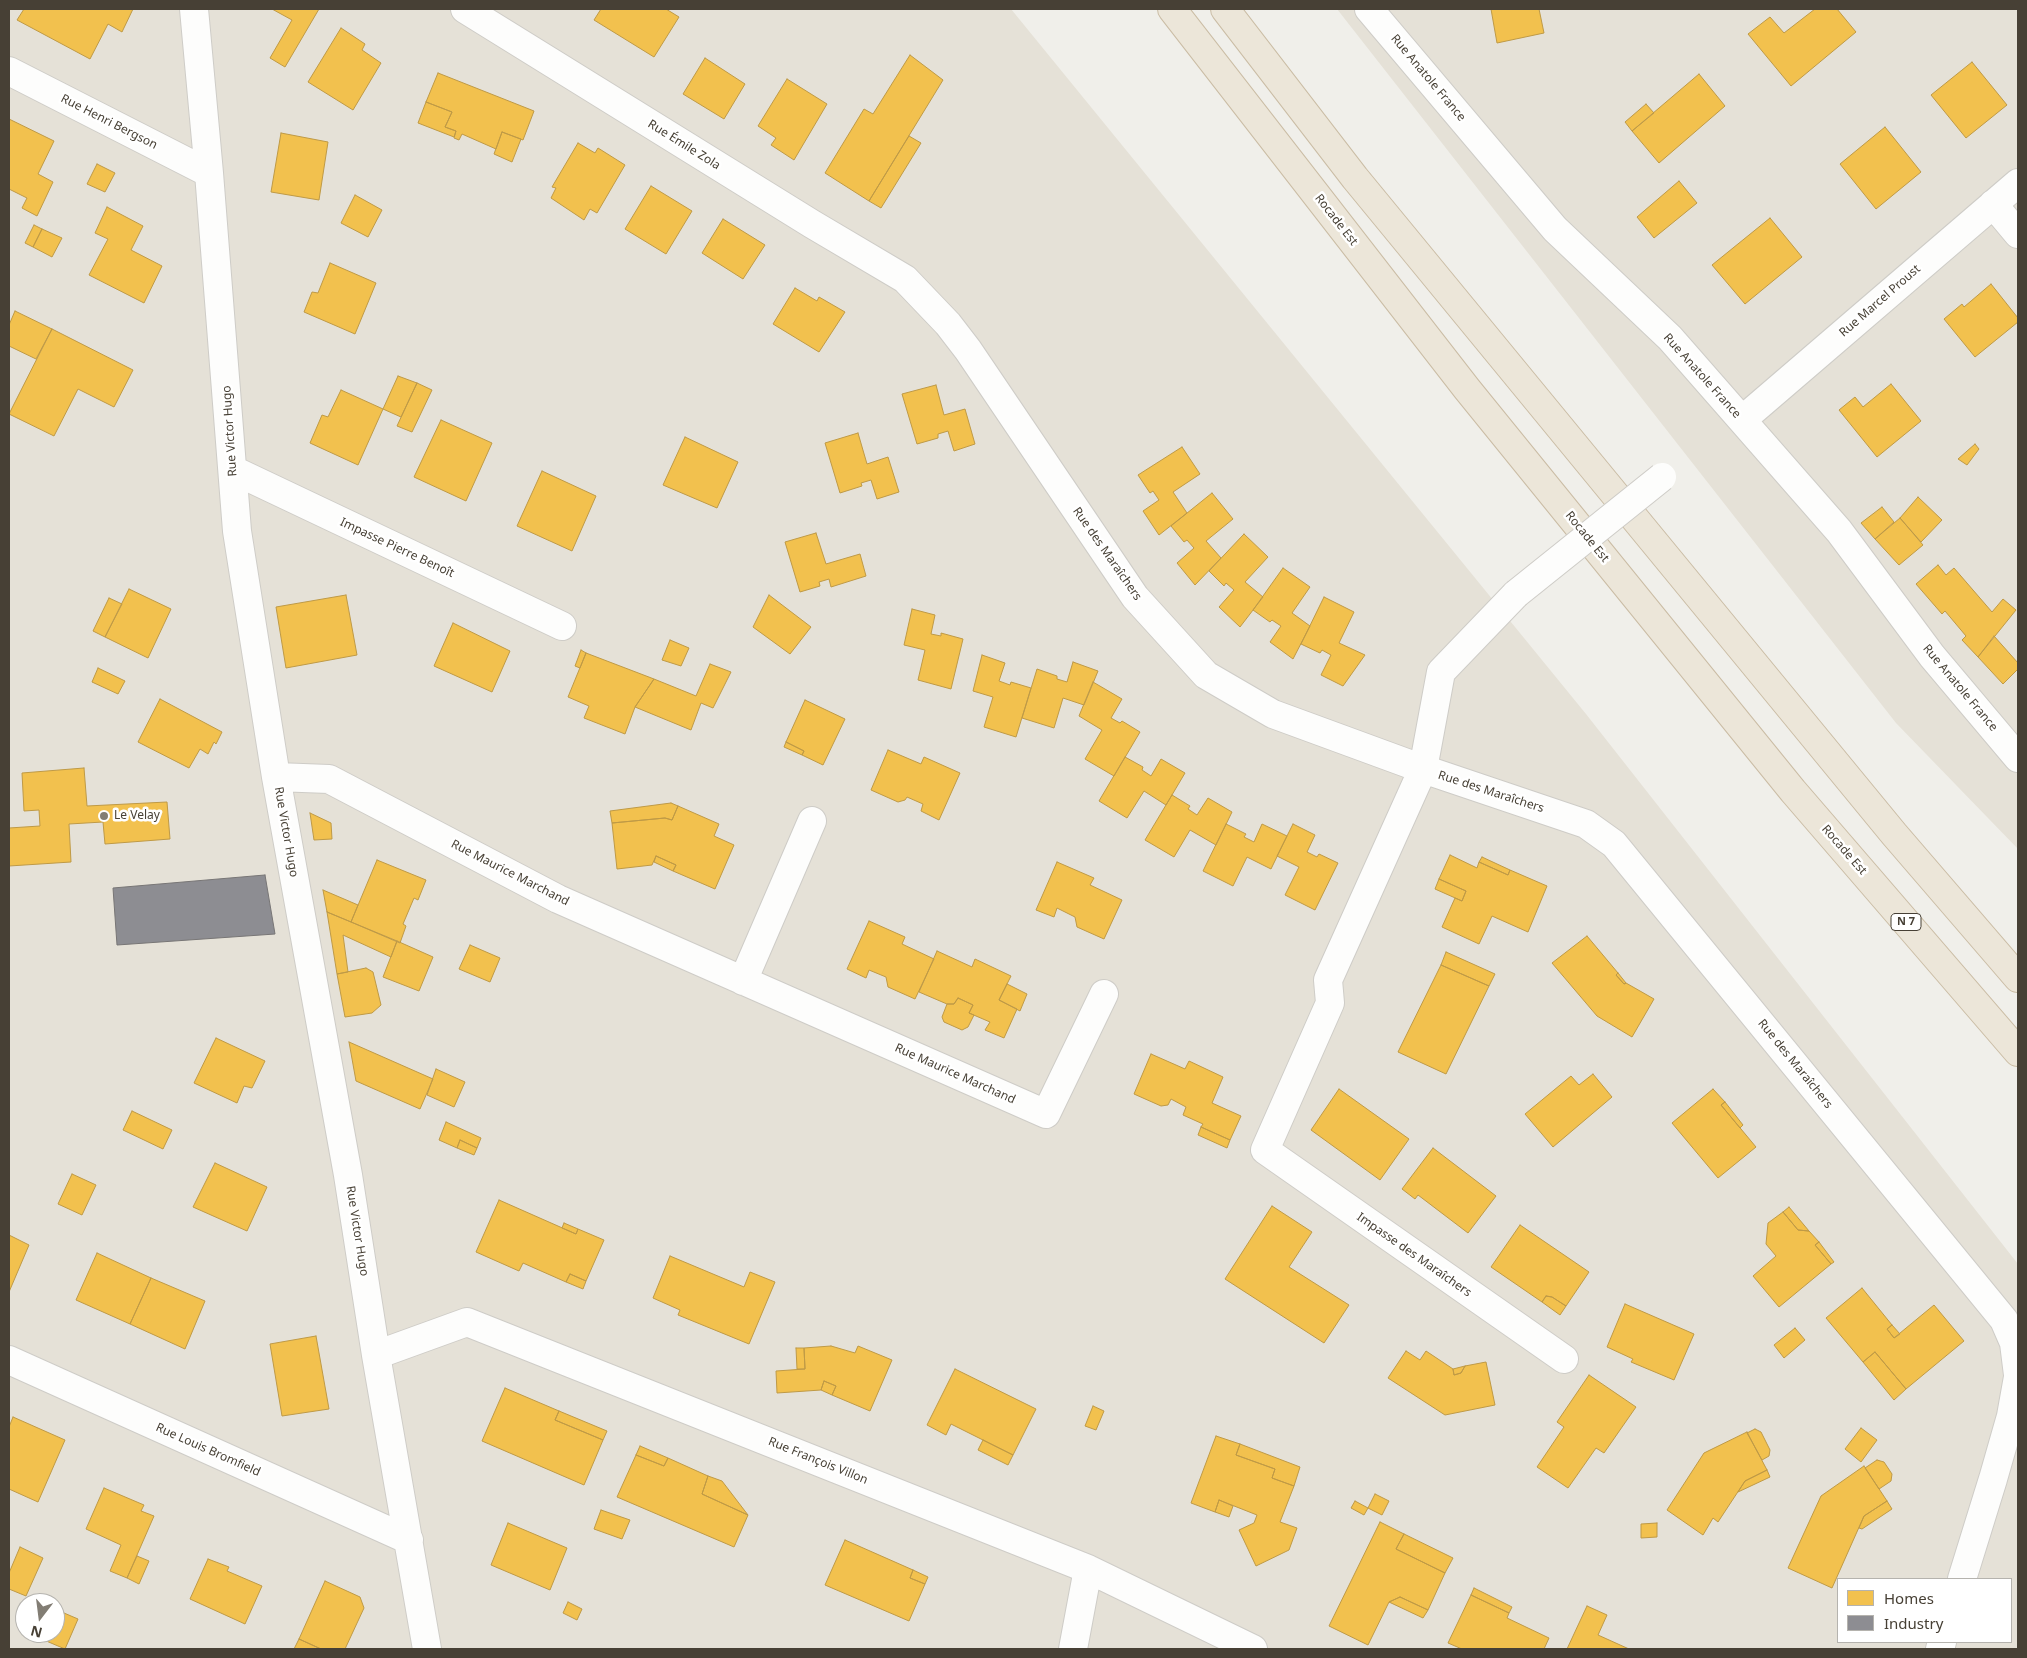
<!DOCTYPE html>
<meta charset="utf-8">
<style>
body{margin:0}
#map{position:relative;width:2027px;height:1658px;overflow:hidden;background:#f0efea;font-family:"Noto Sans",sans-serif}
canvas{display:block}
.frame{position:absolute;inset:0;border:10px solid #474035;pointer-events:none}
.legend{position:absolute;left:1837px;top:1578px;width:175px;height:65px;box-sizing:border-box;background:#fff;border:1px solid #b5b3ae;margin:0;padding:6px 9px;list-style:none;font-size:15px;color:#474035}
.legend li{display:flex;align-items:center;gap:10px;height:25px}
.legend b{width:25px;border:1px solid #b5b3ae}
.north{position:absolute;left:15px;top:1593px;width:50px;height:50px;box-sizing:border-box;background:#fff;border:1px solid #b5b3ae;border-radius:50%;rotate:195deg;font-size:14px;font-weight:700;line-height:20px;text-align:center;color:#474035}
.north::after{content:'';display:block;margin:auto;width:18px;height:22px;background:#827d74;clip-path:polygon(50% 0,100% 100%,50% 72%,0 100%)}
</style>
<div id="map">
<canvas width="2027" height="1658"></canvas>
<div class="frame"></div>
<ul class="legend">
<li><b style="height:14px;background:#f2c14e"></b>Homes</li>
<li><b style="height:14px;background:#8d8d92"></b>Industry</li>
</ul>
<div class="north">N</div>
</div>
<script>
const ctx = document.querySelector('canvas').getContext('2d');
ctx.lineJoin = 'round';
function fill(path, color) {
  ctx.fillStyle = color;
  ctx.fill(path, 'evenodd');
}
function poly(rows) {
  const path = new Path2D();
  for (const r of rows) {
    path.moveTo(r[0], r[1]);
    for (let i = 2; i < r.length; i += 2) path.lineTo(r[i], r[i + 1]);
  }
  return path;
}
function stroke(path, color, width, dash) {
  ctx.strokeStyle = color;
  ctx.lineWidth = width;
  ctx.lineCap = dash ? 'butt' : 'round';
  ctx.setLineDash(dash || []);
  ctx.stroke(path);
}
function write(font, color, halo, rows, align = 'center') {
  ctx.font = font + ' "Noto Sans",sans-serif';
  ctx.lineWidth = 5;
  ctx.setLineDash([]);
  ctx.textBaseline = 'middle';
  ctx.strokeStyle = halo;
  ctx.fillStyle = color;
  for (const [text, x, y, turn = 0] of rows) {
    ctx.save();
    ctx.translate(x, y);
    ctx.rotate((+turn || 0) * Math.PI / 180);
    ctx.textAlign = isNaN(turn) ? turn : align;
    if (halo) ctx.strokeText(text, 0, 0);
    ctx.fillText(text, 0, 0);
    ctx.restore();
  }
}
fill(poly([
 [9,9,1011,9,1586,714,2018,1264,2018,1649,9,1649],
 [1838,1579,2011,1579,2011,1642,1838,1642],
 [25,1603,55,1603,55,1633,25,1633],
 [1337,9,2018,9,2018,849,1896,723]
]), '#e5e1d7');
const homes = poly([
 [24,9,133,9,122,32,108,24,90,59,17,20,24,9],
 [272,9,319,9,285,67,270,58,292,20,272,9],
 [601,9,666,9,679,17,654,57,594,20,601,9],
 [1491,9,1539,9,1544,33,1497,43,1491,9],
 [1815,9,1837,9,1856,32,1791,86,1748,34,1770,17,1784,33,1815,9],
 [341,28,365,44,362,50,381,63,353,110,308,82,341,28],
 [910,55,943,80,869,201,825,173,864,109,873,114,910,55],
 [705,58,745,84,724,119,683,94,705,58],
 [1972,62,2007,105,1966,138,1931,95,1972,62],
 [438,73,534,111,523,140,502,132,496,149,462,134,459,140,454,138,456,131,445,127,452,112,426,102,438,73],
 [1699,74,1725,106,1659,163,1632,131,1699,74],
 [787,79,827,104,794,160,771,145,776,138,758,126,787,79],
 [426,102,452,112,445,127,456,131,454,137,418,123,426,102],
 [1646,104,1654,113,1632,131,1625,122,1646,104],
 [9,119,54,141,38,174,53,182,37,216,22,208,27,198,9,189,9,119],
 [1885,127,1921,172,1876,209,1840,164,1885,127],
 [502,132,521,139,512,162,494,154,502,132],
 [281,133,328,142,319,200,271,192,281,133],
 [909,136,921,143,881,208,869,201,909,136],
 [578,143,595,153,598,148,625,165,597,213,590,209,584,220,551,198,556,188,552,187,578,143],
 [97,164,115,173,105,192,87,184,97,164],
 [1679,181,1697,203,1654,238,1637,217,1679,181],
 [651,186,692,211,666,254,625,229,651,186],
 [355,195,382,210,368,237,341,223,355,195],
 [107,207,143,226,131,250,162,266,144,303,89,275,108,239,95,233,107,207],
 [1770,218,1802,257,1745,304,1712,265,1770,218],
 [723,219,765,245,743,279,702,253,723,219],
 [34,225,42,229,33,247,25,243,34,225],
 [42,229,62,238,52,257,33,247,42,229],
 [330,263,376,283,355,334,304,312,312,292,318,293,330,263],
 [1991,284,2018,318,2018,322,1975,357,1944,319,1962,304,1964,307,1991,284],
 [795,288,817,301,819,297,845,312,819,352,773,324,795,288],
 [15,311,52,329,36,359,9,346,9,325,15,311],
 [52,329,133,370,114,407,78,389,54,436,9,414,52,329],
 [398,376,417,383,401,417,383,409,398,376],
 [417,383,432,390,412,432,397,426,417,383],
 [1891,384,1921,421,1877,457,1839,410,1855,397,1863,407,1891,384],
 [936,385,944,415,965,409,975,444,954,451,948,431,938,434,938,438,917,444,902,394,936,385],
 [341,390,383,409,358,465,310,443,322,415,328,417,341,390],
 [441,420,492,443,466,501,414,477,441,420],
 [858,433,867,464,888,457,899,492,877,499,871,480,861,483,862,486,840,493,825,443,858,433],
 [685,437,738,462,717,508,663,485,685,437],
 [1975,444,1979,449,1967,465,1958,459,1975,444],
 [1182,447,1200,474,1173,492,1187,513,1159,535,1143,511,1159,500,1153,491,1150,493,1138,475,1182,447],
 [542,471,596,496,572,551,517,526,542,471],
 [1212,493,1233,519,1206,541,1221,558,1195,585,1177,563,1194,548,1187,540,1184,542,1171,526,1212,493],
 [1918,497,1942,520,1921,542,1900,518,1918,497],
 [1882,507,1894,522,1875,539,1861,523,1882,507],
 [1900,518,1923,545,1899,565,1875,539,1900,518],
 [816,533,826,564,860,554,866,576,831,587,829,579,819,582,820,586,800,592,785,542,816,533],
 [1244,534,1268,557,1245,582,1263,597,1240,627,1219,607,1234,590,1226,583,1224,586,1209,571,1244,534],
 [1938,565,1946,575,1954,568,1992,612,2003,599,2016,610,1978,657,1962,640,1966,636,1945,611,1942,614,1916,584,1938,565],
 [1283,568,1310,587,1292,613,1310,626,1293,659,1270,642,1281,626,1272,620,1270,622,1253,610,1283,568],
 [129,589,171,609,148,658,105,637,129,589],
 [346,595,357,655,286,668,276,607,346,595],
 [769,595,811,627,790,654,753,627,769,595],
 [1324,597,1354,612,1339,643,1365,655,1343,686,1321,675,1331,655,1322,650,1320,653,1301,644,1324,597],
 [109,598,122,604,105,637,93,631,109,598],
 [912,609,935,615,931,634,941,636,941,633,963,639,951,689,918,680,925,650,904,645,912,609],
 [453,623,510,651,492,692,434,666,453,623],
 [1994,636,2018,663,2018,669,2003,684,1978,657,1994,636],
 [670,640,689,648,681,666,662,660,670,640],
 [581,650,586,653,580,668,575,666,581,650],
 [586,653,654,679,635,707,625,734,584,718,589,706,568,697,586,653],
 [982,655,1005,663,999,681,1010,685,1011,682,1031,688,1016,737,984,727,993,697,973,691,982,655],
 [1073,662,1098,671,1084,705,1063,698,1054,728,1022,718,1037,669,1057,676,1057,679,1067,682,1073,662],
 [710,664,731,672,713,708,701,703,691,730,635,707,654,679,696,696,710,664],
 [98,668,125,681,118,694,92,682,98,668],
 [1093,682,1122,699,1111,718,1120,723,1122,721,1140,732,1114,776,1085,759,1102,730,1079,716,1093,682],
 [160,699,222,732,216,744,214,742,208,754,200,749,189,768,138,742,160,699],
 [805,700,845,719,823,765,802,755,804,751,786,742,805,700],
 [786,742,804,751,802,755,784,747,786,742],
 [888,750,921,764,924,757,960,773,939,820,921,811,923,804,907,797,905,800,898,802,871,790,888,750],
 [1125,757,1143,767,1142,770,1151,776,1161,759,1185,773,1166,805,1144,791,1127,818,1099,801,1125,757],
 [84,768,87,806,167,802,170,839,105,844,103,822,69,824,71,862,9,866,9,828,40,826,39,810,24,811,22,773,84,768],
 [1172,795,1190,806,1188,809,1197,815,1208,798,1232,812,1216,845,1190,830,1174,857,1145,840,1172,795],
 [671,803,678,806,672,820,665,818,612,823,610,811,671,803],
 [678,806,719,824,714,836,734,845,715,889,673,871,676,865,656,856,652,865,617,869,612,823,665,818,672,820,678,806],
 [310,813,331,823,332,839,314,840,310,813],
 [1226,824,1246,834,1244,837,1254,842,1262,824,1287,836,1271,869,1247,857,1233,886,1203,871,1226,824],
 [1293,824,1315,835,1307,852,1317,857,1319,854,1338,863,1315,910,1285,895,1299,867,1277,856,1293,824],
 [1450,855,1477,868,1479,862,1508,875,1510,870,1547,886,1528,932,1492,916,1479,944,1442,927,1455,898,1462,901,1466,891,1439,879,1450,855],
 [656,856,676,865,673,871,654,862,656,856],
 [1482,857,1510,870,1508,875,1479,862,1482,857],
 [377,860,426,880,418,900,414,898,403,924,406,926,400,943,351,922,377,860],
 [1057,862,1094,878,1090,885,1122,900,1104,939,1077,927,1075,917,1057,908,1054,917,1036,910,1057,862],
 [1439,879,1466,891,1462,901,1435,889,1439,879],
 [323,890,358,905,351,922,327,912,323,890],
 [327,912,397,941,391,957,343,935,348,972,337,974,327,912],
 [869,921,905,937,902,944,934,959,915,999,888,987,886,977,869,970,866,978,847,969,869,921],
 [1587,936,1618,973,1616,975,1624,984,1626,983,1654,999,1632,1037,1597,1016,1552,963,1587,936],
 [397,941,433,957,419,991,383,977,397,941],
 [470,945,500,958,490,982,459,969,470,945],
 [937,951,972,967,975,959,1011,976,999,1000,1017,1009,1004,1038,985,1030,990,1022,969,1013,973,1005,958,998,954,1004,947,1004,919,992,937,951],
 [1446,952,1495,974,1489,986,1441,965,1446,952],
 [1441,965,1489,986,1446,1074,1398,1052,1441,965],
 [366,968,373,972,381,1005,372,1013,345,1017,337,974,366,968],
 [1618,973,1626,983,1624,984,1616,975,1618,973],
 [1007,984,1027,994,1020,1011,999,1000,1007,984],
 [958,998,973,1005,969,1013,974,1015,968,1027,962,1030,944,1022,942,1017,947,1004,954,1004,958,998],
 [216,1038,265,1061,252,1088,244,1086,237,1103,194,1083,216,1038],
 [349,1042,433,1079,420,1109,356,1081,349,1042],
 [1151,1054,1185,1069,1189,1061,1223,1077,1212,1103,1241,1116,1230,1140,1201,1127,1203,1124,1183,1115,1186,1107,1171,1099,1168,1105,1161,1106,1134,1094,1151,1054],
 [436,1069,465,1082,454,1107,427,1095,436,1069],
 [1593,1074,1612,1097,1553,1147,1525,1114,1571,1076,1579,1085,1593,1074],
 [1339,1089,1409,1139,1380,1180,1311,1130,1339,1089],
 [1713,1089,1725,1102,1721,1105,1756,1147,1718,1178,1672,1123,1713,1089],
 [1725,1102,1743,1125,1740,1128,1721,1105,1725,1102],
 [132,1111,172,1130,163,1149,123,1130,132,1111],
 [446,1122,481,1138,477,1148,460,1140,457,1148,439,1140,446,1122],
 [1201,1127,1230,1140,1227,1148,1198,1135,1201,1127],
 [460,1140,477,1148,474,1155,457,1148,460,1140],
 [1433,1148,1496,1196,1468,1233,1418,1195,1415,1199,1402,1189,1433,1148],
 [215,1163,267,1187,247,1231,193,1207,215,1163],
 [72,1174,96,1185,82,1215,58,1204,72,1174],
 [499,1200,576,1234,578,1229,604,1240,586,1281,570,1274,566,1282,523,1263,519,1271,476,1252,499,1200],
 [1272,1206,1312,1232,1289,1267,1349,1305,1324,1343,1225,1279,1272,1206],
 [1789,1207,1809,1231,1798,1230,1783,1212,1789,1207],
 [1783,1212,1798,1230,1809,1231,1819,1242,1815,1245,1831,1264,1779,1307,1753,1276,1776,1256,1766,1244,1768,1223,1783,1212],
 [564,1223,578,1229,576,1234,562,1228,564,1223],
 [1520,1225,1589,1272,1566,1306,1552,1297,1546,1296,1542,1302,1491,1267,1520,1225],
 [9,1235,29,1245,9,1292,9,1235],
 [1819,1242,1834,1262,1831,1264,1815,1245,1819,1242],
 [97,1253,151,1278,130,1324,76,1300,97,1253],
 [670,1256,744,1287,750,1272,775,1282,749,1344,678,1315,680,1310,653,1298,670,1256],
 [570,1274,586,1281,583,1289,566,1282,570,1274],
 [151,1278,205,1301,185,1349,130,1324,151,1278],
 [1862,1288,1892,1325,1887,1329,1894,1338,1934,1305,1964,1341,1906,1389,1875,1352,1863,1362,1826,1318,1862,1288],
 [1546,1296,1552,1297,1566,1306,1560,1315,1542,1302,1546,1296],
 [1625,1304,1694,1334,1674,1380,1631,1362,1633,1359,1607,1347,1625,1304],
 [1892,1325,1900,1334,1894,1338,1887,1329,1892,1325],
 [1795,1328,1805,1340,1784,1358,1774,1345,1795,1328],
 [316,1336,329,1409,282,1416,270,1344,316,1336],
 [831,1346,855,1353,858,1346,892,1360,870,1411,832,1395,836,1386,824,1381,821,1390,777,1393,776,1371,805,1369,804,1348,831,1346],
 [796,1348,804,1348,805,1369,797,1369,796,1348],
 [1406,1351,1420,1360,1426,1351,1453,1369,1454,1375,1461,1373,1465,1366,1486,1362,1495,1405,1445,1415,1388,1378,1406,1351],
 [1875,1352,1906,1389,1894,1400,1863,1362,1875,1352],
 [1465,1366,1461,1373,1454,1375,1453,1369,1465,1366],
 [955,1369,1036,1409,1013,1455,951,1424,946,1435,927,1425,955,1369],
 [1589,1375,1636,1407,1604,1453,1596,1448,1568,1488,1537,1467,1564,1427,1557,1422,1589,1375],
 [824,1381,836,1386,832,1395,821,1390,824,1381],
 [505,1388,559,1411,555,1420,603,1440,584,1485,482,1441,505,1388],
 [1093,1406,1104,1411,1096,1430,1085,1426,1093,1406],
 [559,1411,607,1431,603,1440,555,1420,559,1411],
 [13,1417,65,1440,38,1502,9,1489,9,1427,13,1417],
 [1861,1428,1877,1440,1861,1462,1845,1449,1861,1428],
 [1755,1429,1761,1432,1770,1450,1769,1456,1762,1460,1747,1433,1755,1429],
 [1747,1432,1767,1470,1745,1481,1718,1522,1713,1518,1703,1535,1667,1510,1704,1453,1747,1432],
 [1216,1436,1240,1444,1236,1455,1275,1469,1272,1478,1294,1486,1280,1522,1297,1528,1289,1550,1256,1566,1239,1530,1254,1523,1257,1515,1219,1500,1215,1512,1191,1503,1216,1436],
 [983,1440,1013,1455,1008,1465,978,1450,983,1440],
 [1240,1444,1300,1467,1294,1486,1272,1478,1275,1469,1236,1455,1240,1444],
 [640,1446,668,1458,664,1466,636,1455,640,1446],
 [636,1455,664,1466,668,1458,708,1476,702,1494,748,1515,734,1547,617,1497,636,1455],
 [1877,1460,1884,1462,1892,1474,1891,1481,1879,1489,1865,1468,1877,1460],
 [1864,1466,1887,1501,1864,1516,1832,1588,1788,1568,1821,1496,1864,1466],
 [1767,1470,1770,1477,1738,1492,1745,1481,1767,1470],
 [708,1476,722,1481,748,1515,702,1494,708,1476],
 [104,1488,144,1505,141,1511,154,1516,127,1578,110,1571,121,1545,86,1529,104,1488],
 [1375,1494,1389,1501,1382,1515,1368,1508,1375,1494],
 [1219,1500,1233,1506,1229,1517,1215,1512,1219,1500],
 [1355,1501,1368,1508,1364,1515,1351,1508,1355,1501],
 [1887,1501,1892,1509,1862,1529,1859,1528,1864,1516,1887,1501],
 [601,1510,630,1520,622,1539,594,1529,601,1510],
 [1380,1522,1404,1534,1396,1549,1445,1573,1428,1610,1400,1597,1389,1602,1368,1645,1329,1626,1380,1522],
 [508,1523,567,1548,550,1590,491,1565,508,1523],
 [1657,1523,1657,1537,1641,1538,1641,1524,1657,1523],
 [1404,1534,1453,1558,1445,1573,1396,1549,1404,1534],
 [845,1540,913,1570,910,1578,925,1584,909,1621,825,1585,845,1540],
 [20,1547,43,1558,26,1596,9,1589,9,1573,20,1547],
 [137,1556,149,1561,139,1584,127,1578,137,1556],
 [208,1559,229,1567,227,1571,262,1586,245,1624,190,1599,208,1559],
 [913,1570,928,1577,925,1584,910,1578,913,1570],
 [325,1581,360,1597,364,1608,345,1649,321,1649,299,1639,325,1581],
 [1474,1588,1512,1607,1509,1613,1471,1595,1474,1588],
 [1471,1595,1509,1613,1507,1618,1549,1638,1544,1649,1462,1649,1448,1643,1471,1595],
 [1400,1597,1428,1610,1423,1618,1389,1602,1400,1597],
 [568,1602,582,1609,577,1620,563,1613,568,1602],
 [1587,1606,1607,1615,1598,1635,1629,1649,1567,1649,1587,1606],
 [57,1610,78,1619,65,1649,44,1640,47,1633,55,1633,55,1615,57,1610],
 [299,1639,321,1649,294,1649,299,1639]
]);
fill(homes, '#f2c14e');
stroke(homes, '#bf9a46', 1);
const industry = poly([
 [265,875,275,934,117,945,113,888,265,875]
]);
fill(industry, '#8d8d92');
stroke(industry, '#787676', 1);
const street = poly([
 [194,9,209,173,237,531,276,777,348,1175,376,1355,427,1649],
 [465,9,812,224,905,279,948,324,968,350,1135,597,1206,675,1273,714,1423,769,1586,824,1614,844,2004,1320,2014,1343,2018,1375],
 [1369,9,1555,229,1670,338,1839,531,1932,656,2018,758],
 [9,71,209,173],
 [1993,204,2018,234],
 [1742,420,2018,183],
 [233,470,562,626],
 [1516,594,1441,672,1423,769,1328,980,1330,1003,1265,1150,1564,1359],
 [276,777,329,779,558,899,1046,1114,1104,994],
 [743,981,812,821],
 [376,1355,467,1322,1088,1569,1253,1649],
 [9,1360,409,1540],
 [1962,1579,1993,1479,2011,1416,2018,1377],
 [1073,1649,1088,1569],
 [1940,1649,1942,1642]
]);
const highway = poly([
 [1172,9,1467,389,1793,791,2018,1052],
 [1225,9,1355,178,1894,834,2018,978]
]);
stroke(street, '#ceccc7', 30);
stroke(highway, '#cabca4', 30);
stroke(street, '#fdfdfc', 28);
stroke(highway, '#ece6d9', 28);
const streetBridge = poly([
 [1516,594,1662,477]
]);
stroke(streetBridge, '#ceccc7', 30, []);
stroke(streetBridge, '#fdfdfc', 28);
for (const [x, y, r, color] of [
 [104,816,5,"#827d74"]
]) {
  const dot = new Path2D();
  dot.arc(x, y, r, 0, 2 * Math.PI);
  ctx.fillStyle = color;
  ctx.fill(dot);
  stroke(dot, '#fff', 2);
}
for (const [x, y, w] of [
 [1906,922,30]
]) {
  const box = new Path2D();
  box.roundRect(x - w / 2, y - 8.5, w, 17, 4);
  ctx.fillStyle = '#fff';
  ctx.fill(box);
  stroke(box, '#474035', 1);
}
write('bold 11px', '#474035', null, [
 ["N 7",1906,922]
]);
write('12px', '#474035', '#fff', [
 ["Rue Anatole France",1428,78,50],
 ["Rue Henri Bergson",109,122,27],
 ["Rue Émile Zola",684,145,32],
 ["Rocade Est",1336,220,52],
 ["Rue Marcel Proust",1880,301,-41],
 ["Rue Anatole France",1702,376,48],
 ["Rue Victor Hugo",230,431,-94],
 ["Rocade Est",1587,537,51],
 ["Impasse Pierre Benoît",397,548,25],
 ["Rue des Maraîchers",1107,554,55],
 ["Rue Anatole France",1960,688,50],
 ["Rue des Maraîchers",1491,792,18],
 ["Rue Victor Hugo",286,832,80],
 ["Rocade Est",1844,850,49],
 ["Rue Maurice Marchand",510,873,27],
 ["Rue des Maraîchers",1795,1064,51],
 ["Rue Maurice Marchand",955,1074,24],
 ["Rue Victor Hugo",357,1231,81],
 ["Impasse des Maraîchers",1414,1255,35],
 ["Rue Louis Bromfield",208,1450,24],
 ["Rue François Villon",818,1461,22]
]);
write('12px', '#474035', '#fff', [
 ["Le Velay",114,816]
], 'left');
</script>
